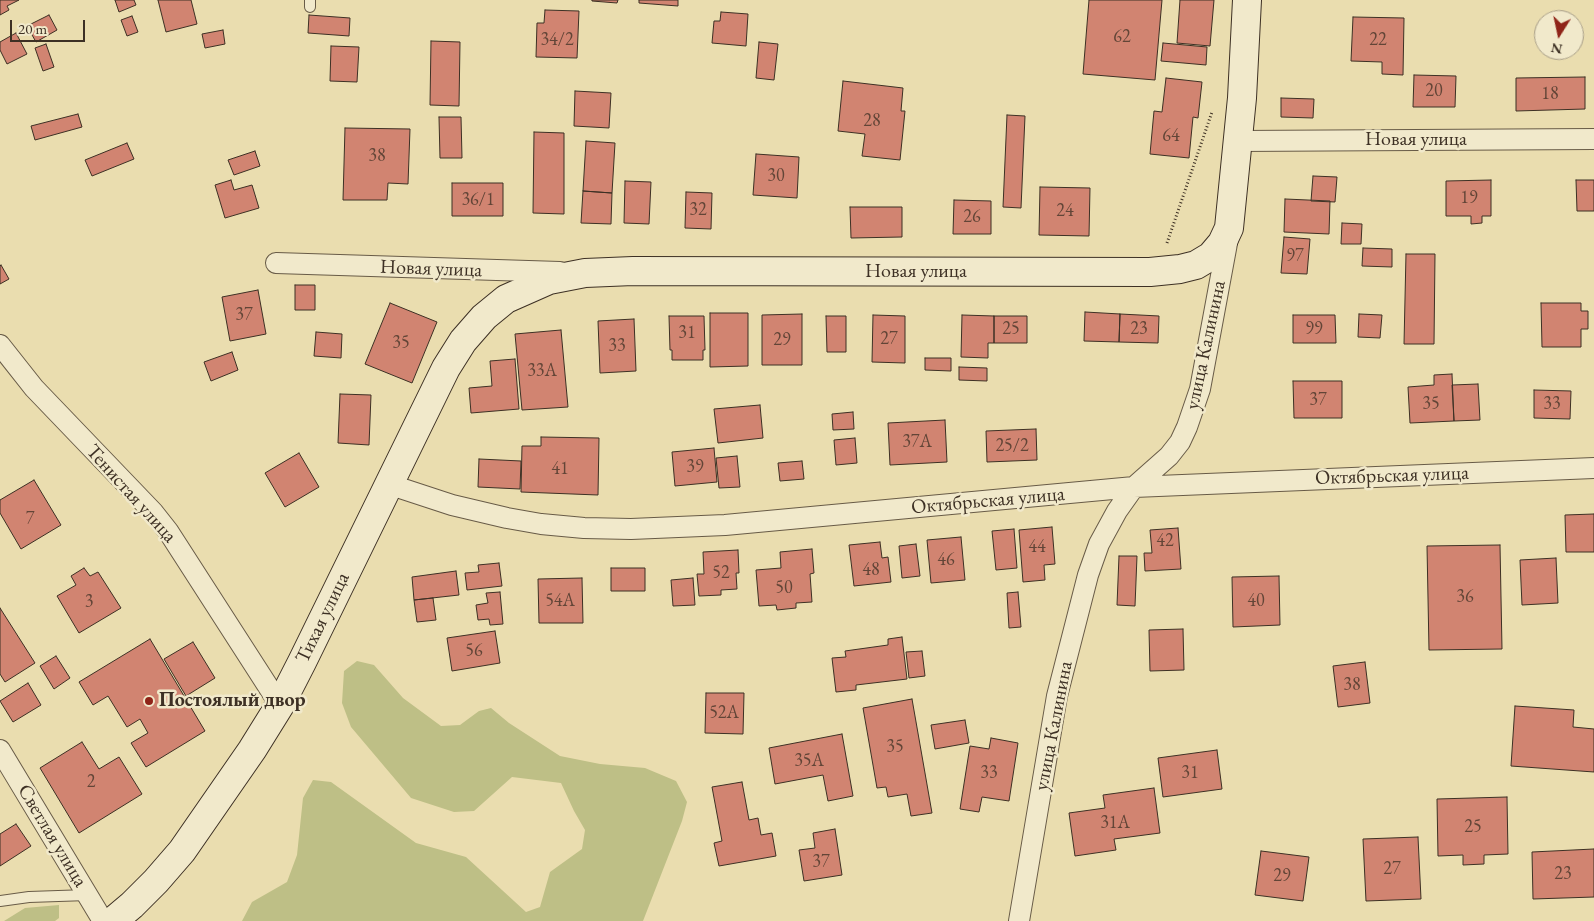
<!DOCTYPE html>
<meta charset="utf-8">
<style>
body{margin:0}
#map{position:relative;width:1594px;height:921px;overflow:hidden;background:#eaddaf;font-family:"EB Garamond",serif}
canvas{display:block}
.north{position:absolute;left:1534px;top:10px;width:50px;height:50px;box-sizing:border-box;background:#f1e9cb;border:1px solid #a99f88;border-radius:50%;rotate:190deg;font-size:14px;font-weight:700;line-height:20px;text-align:center;color:#3d3024}
.north::after{content:'';display:block;margin:auto;width:18px;height:22px;background:#8f2418;clip-path:polygon(50% 0,100% 100%,50% 72%,0 100%)}
.scale{position:absolute;left:10px;top:20px;width:75px;height:22px;box-sizing:border-box;border:2px solid #3d3024;border-top:0;padding-left:6px;font-size:15px;line-height:18px;white-space:nowrap;color:#3d3024;-webkit-text-stroke:4px #f1e9cb;paint-order:stroke}
</style>
<div id="map">
<canvas width="1594" height="921"></canvas>
<div class="north">N</div>
<div class="scale">20 m</div>
</div>
<script>
const ctx = document.querySelector('canvas').getContext('2d');
ctx.lineJoin = 'round';
function fill(path, color) {
  ctx.fillStyle = color;
  ctx.fill(path, 'evenodd');
}
function poly(rows) {
  const path = new Path2D();
  for (const r of rows) {
    path.moveTo(r[0], r[1]);
    for (let i = 2; i < r.length; i += 2) path.lineTo(r[i], r[i + 1]);
  }
  return path;
}
function stroke(path, color, width, dash) {
  ctx.strokeStyle = color;
  ctx.lineWidth = width;
  ctx.lineCap = dash ? 'butt' : 'round';
  ctx.setLineDash(dash || []);
  ctx.stroke(path);
}
function write(font, color, halo, rows, align = 'center') {
  ctx.font = font + ' "EB Garamond",serif';
  ctx.lineWidth = 5;
  ctx.setLineDash([]);
  ctx.textBaseline = 'middle';
  ctx.strokeStyle = halo;
  ctx.fillStyle = color;
  for (const [text, x, y, turn = 0] of rows) {
    ctx.save();
    ctx.translate(x, y);
    ctx.rotate((+turn || 0) * Math.PI / 180);
    ctx.textAlign = isNaN(turn) ? turn : align;
    if (halo) ctx.strokeText(text, 0, 0);
    ctx.fillText(text, 0, 0);
    ctx.restore();
  }
}
fill(poly([
 [357,661,374,665,403,698,441,726,460,725,479,711,491,708,509,723,560,756,600,764,645,768,676,781,687,802,682,821,643,921,242,921,252,902,287,882,297,855,303,798,313,780,331,782,416,843,466,857,526,912,540,907,550,872,582,849,585,830,574,811,561,783,512,777,474,811,454,812,411,798,351,727,342,703,344,671],
 [59,905,59,918,55,921,4,921,25,908]
]), '#bebf86');
const building = poly([
 [0,0,19,0,7,6,9,10,0,15,0,0],
 [115,0,134,0,136,5,119,12,115,0],
 [158,0,191,0,197,24,166,32,158,0],
 [592,0,618,0,617,3,592,1,592,0],
 [639,0,678,0,678,6,639,3,639,0],
 [1089,0,1162,0,1155,80,1083,74,1089,0],
 [1180,0,1214,0,1210,46,1177,43,1180,0],
 [545,10,579,11,577,58,536,57,537,23,544,23,545,10],
 [721,12,748,14,746,46,712,43,714,21,720,21,721,12],
 [49,15,57,30,36,42,27,26,49,15],
 [309,15,350,18,349,36,308,33,309,15],
 [132,16,138,32,127,36,121,20,132,16],
 [1353,17,1404,18,1403,75,1382,74,1382,62,1351,61,1353,17],
 [223,30,225,44,205,48,202,34,223,30],
 [16,33,27,54,7,64,0,50,0,42,16,33],
 [431,41,460,42,459,106,430,105,431,41],
 [759,42,778,44,774,80,756,78,759,42],
 [1163,43,1207,47,1206,65,1161,61,1163,43],
 [46,44,54,67,43,71,35,48,46,44],
 [331,46,359,47,357,82,330,81,331,46],
 [1414,75,1456,76,1455,107,1413,107,1414,75],
 [1585,77,1585,109,1516,111,1516,78,1585,77],
 [1166,78,1202,82,1198,118,1193,117,1189,158,1150,154,1154,111,1162,112,1166,78],
 [843,81,903,88,901,111,905,111,900,160,862,156,865,134,838,131,843,81],
 [575,91,611,93,609,128,574,126,575,91],
 [1281,98,1314,99,1313,118,1281,117,1281,98],
 [78,114,82,127,35,140,31,126,78,114],
 [1007,115,1025,116,1021,208,1003,207,1007,115],
 [439,117,461,117,462,158,440,158,439,117],
 [345,128,410,129,408,184,388,183,387,200,343,200,345,128],
 [534,132,564,133,564,214,533,213,534,132],
 [586,141,615,143,612,193,583,191,586,141],
 [127,143,134,159,92,176,85,160,127,143],
 [255,151,260,166,234,175,228,160,255,151],
 [756,154,799,157,797,198,753,195,756,154],
 [1313,176,1337,177,1335,202,1311,201,1313,176],
 [231,180,234,190,252,185,259,208,225,218,215,185,231,180],
 [1491,180,1491,216,1482,216,1482,223,1471,224,1471,216,1446,216,1446,181,1491,180],
 [1576,180,1594,180,1594,211,1577,211,1576,180],
 [625,181,651,182,649,224,624,223,625,181],
 [452,183,503,183,503,216,452,216,452,183],
 [1040,187,1090,188,1089,236,1039,235,1040,187],
 [583,191,612,193,611,224,581,223,583,191],
 [686,192,712,193,711,229,685,228,686,192],
 [1285,199,1330,201,1329,234,1284,232,1285,199],
 [954,200,991,201,991,234,953,234,954,200],
 [850,207,902,207,902,237,851,238,850,207],
 [1342,223,1362,224,1361,244,1341,244,1342,223],
 [1284,237,1310,239,1307,274,1281,273,1284,237],
 [1363,248,1392,249,1392,267,1362,266,1363,248],
 [1406,254,1435,254,1434,344,1404,344,1406,254],
 [1,265,9,279,0,284,0,266,1,265],
 [295,285,315,285,315,310,295,310,295,285],
 [258,290,266,334,230,341,222,297,258,290],
 [390,303,437,322,412,383,365,364,390,303],
 [1541,303,1581,303,1581,311,1588,311,1588,329,1581,329,1581,347,1542,347,1541,303],
 [1085,312,1120,314,1119,342,1084,341,1085,312],
 [710,313,748,313,748,366,710,367,710,313],
 [802,314,802,365,762,365,762,315,802,314],
 [1120,314,1159,316,1158,343,1119,342,1120,314],
 [1359,314,1382,315,1380,338,1358,337,1359,314],
 [873,315,905,316,905,363,872,362,873,315],
 [962,315,994,316,994,343,988,343,988,358,961,357,962,315],
 [1293,315,1335,315,1336,343,1293,343,1293,315],
 [669,316,704,316,705,350,703,350,703,360,672,360,672,350,670,350,669,316],
 [826,316,846,316,846,352,827,352,826,316],
 [994,316,1027,316,1027,343,994,343,994,316],
 [634,319,636,371,600,373,598,321,634,319],
 [561,330,568,407,522,410,515,334,561,330],
 [316,332,342,334,341,358,314,356,316,332],
 [232,352,238,370,211,381,204,362,232,352],
 [925,358,951,358,951,371,925,370,925,358],
 [515,359,519,409,471,413,469,388,492,386,490,361,515,359],
 [959,367,987,368,987,381,959,380,959,367],
 [1452,374,1454,421,1410,423,1408,387,1434,385,1434,375,1452,374],
 [1293,381,1342,381,1342,418,1294,418,1293,381],
 [1478,384,1480,420,1454,421,1452,385,1478,384],
 [1534,390,1571,391,1570,419,1534,418,1534,390],
 [340,394,371,395,369,445,338,443,340,394],
 [760,405,763,438,718,443,714,409,760,405],
 [853,412,854,429,833,430,832,414,853,412],
 [945,420,947,462,890,465,888,423,945,420],
 [1036,429,1037,460,987,462,986,431,1036,429],
 [541,437,599,438,598,495,521,492,522,446,541,446,541,437],
 [855,438,857,463,836,465,834,440,855,438],
 [714,448,717,482,675,486,672,452,714,448],
 [299,453,319,487,285,507,265,473,299,453],
 [737,456,740,487,719,488,716,458,737,456],
 [479,459,521,461,520,489,478,487,479,459],
 [802,461,804,479,780,481,778,463,802,461],
 [34,480,61,525,21,549,0,513,0,500,34,480],
 [1594,514,1594,552,1566,552,1565,515,1594,514],
 [1052,527,1055,564,1044,565,1045,580,1023,582,1019,530,1052,527],
 [1178,528,1181,569,1145,571,1144,553,1152,553,1150,530,1178,528],
 [1014,529,1017,568,996,570,992,531,1014,529],
 [961,537,965,580,931,583,927,540,961,537],
 [880,542,882,558,888,557,891,582,854,586,849,545,880,542],
 [916,544,920,576,902,578,899,546,916,544],
 [1500,545,1502,649,1429,650,1427,546,1500,545],
 [812,549,814,573,810,574,812,602,796,603,796,608,777,610,776,605,759,606,756,570,781,568,780,552,812,549],
 [738,550,739,573,736,573,737,589,721,590,721,595,699,596,697,574,704,574,703,552,738,550],
 [1119,556,1137,556,1135,606,1117,605,1119,556],
 [1556,558,1558,603,1522,605,1520,560,1556,558],
 [499,563,502,586,467,590,465,573,479,572,478,565,499,563],
 [84,568,90,576,98,572,121,608,79,633,57,596,76,585,71,576,84,568],
 [611,568,645,568,645,591,611,591,611,568],
 [456,571,459,595,414,600,412,577,456,571],
 [1279,576,1280,625,1233,627,1232,577,1279,576],
 [582,578,583,623,539,623,538,579,582,578],
 [693,578,695,605,673,606,671,580,693,578],
 [500,592,503,624,490,625,489,619,478,620,476,605,488,603,486,593,500,592],
 [1018,592,1021,627,1009,628,1007,593,1018,592],
 [433,598,436,620,417,622,414,600,433,598],
 [0,608,35,663,5,682,0,674,0,608],
 [1183,629,1184,670,1150,671,1149,630,1183,629],
 [495,631,500,663,452,671,447,638,495,631],
 [902,637,907,679,856,685,856,690,836,692,832,658,846,657,845,651,888,645,888,639,902,637],
 [150,639,205,731,146,767,131,743,148,733,140,719,127,727,108,696,93,705,79,682,150,639],
 [193,642,215,678,186,696,164,659,193,642],
 [922,651,925,676,909,678,906,652,922,651],
 [56,656,70,678,54,689,40,666,56,656],
 [1365,662,1370,703,1338,707,1333,666,1365,662],
 [28,683,41,705,13,722,0,701,28,683],
 [706,693,744,693,743,734,705,733,706,693],
 [912,699,932,813,911,816,907,794,888,797,886,787,877,788,863,708,912,699],
 [1515,706,1574,710,1573,727,1594,729,1594,772,1511,766,1515,706],
 [965,720,969,743,935,749,931,725,965,720],
 [842,734,853,796,828,801,823,775,775,784,769,748,842,734],
 [991,738,1018,743,1009,801,982,797,979,812,960,809,970,746,989,749,991,738],
 [82,742,99,769,119,757,142,794,79,833,40,768,82,742],
 [1217,750,1222,789,1163,797,1158,758,1217,750],
 [742,782,749,820,758,818,761,835,772,833,776,856,719,866,714,843,722,841,712,787,742,782],
 [1154,788,1160,833,1114,839,1116,850,1075,856,1069,813,1105,808,1103,795,1154,788],
 [1507,797,1508,854,1484,855,1484,864,1463,865,1463,855,1438,856,1437,799,1507,797],
 [16,824,31,846,0,866,0,834,16,824],
 [835,829,842,875,804,881,799,850,815,848,813,833,835,829],
 [1418,837,1421,899,1366,901,1363,839,1418,837],
 [1594,849,1594,897,1533,899,1532,852,1594,849],
 [1261,851,1309,857,1303,901,1255,895,1261,851]
]);
fill(building, '#d18471');
stroke(building, '#3d3024', 1);
const lane = poly([
 [310,7,310,0],
 [0,901,29,897,88,895]
]);
const street = poly([
 [1238,141,1594,139],
 [276,263,560,272],
 [0,345,34,388,153,512,168,531,280,705],
 [388,484,452,505,507,518,541,524,584,528,631,529,725,525,1134,487,1594,468],
 [0,750,103,921],
 [1019,921,1057,696,1088,575,1099,544,1117,511,1134,487,1169,456,1180,442,1187,427,1200,389,1228,238]
]);
const secondary = poly([
 [113,921,132,905,156,881,182,851,252,750,280,705,302,662,446,368,463,341,484,317,506,299,549,280,585,273,633,271,1150,272,1180,269,1196,265,1211,256,1222,243,1229,228,1242,98,1247,0]
]);
stroke(lane, '#685b47', 12);
stroke(street, '#685b47', 22);
stroke(secondary, '#3d3024', 30);
stroke(poly([
 [1167,243,1212,112]
]), '#3d3024', 3, [1, 2.5]);
stroke(lane, '#f1e9cb', 10);
stroke(street, '#f1e9cb', 20);
stroke(secondary, '#f1e9cb', 28);
for (const [x, y, r, color] of [
 [149,701,5,"#8f2418"]
]) {
  const dot = new Path2D();
  dot.arc(x, y, r, 0, 2 * Math.PI);
  ctx.fillStyle = color;
  ctx.fill(dot);
  stroke(dot, '#f1e9cb', 2);
}
write('18px', '#624537', null, [
 ["62",1122,37],
 ["34/2",557,40],
 ["22",1378,40],
 ["20",1434,91],
 ["18",1550,94],
 ["28",872,121],
 ["64",1171,136],
 ["38",377,156],
 ["30",776,176],
 ["19",1469,198],
 ["36/1",478,200],
 ["32",698,210],
 ["24",1065,211],
 ["26",972,217],
 ["97",1295,256],
 ["37",244,315],
 ["25",1011,329],
 ["23",1139,329],
 ["99",1314,329],
 ["31",687,333],
 ["27",889,339],
 ["29",782,340],
 ["35",401,343],
 ["33",617,346],
 ["33А",542,371],
 ["37",1318,400],
 ["35",1431,404],
 ["33",1552,404],
 ["37А",917,442],
 ["25/2",1012,446],
 ["39",695,467],
 ["41",560,469],
 ["7",30,519],
 ["42",1165,541],
 ["44",1037,547],
 ["46",946,560],
 ["48",871,570],
 ["52",721,573],
 ["50",784,588],
 ["36",1465,597],
 ["54А",560,601],
 ["40",1256,601],
 ["3",89,602],
 ["56",474,651],
 ["38",1352,685],
 ["52А",724,713],
 ["35",895,747],
 ["35А",809,761],
 ["33",989,773],
 ["31",1190,773],
 ["2",91,782],
 ["31А",1115,823],
 ["25",1473,827],
 ["37",821,862],
 ["27",1392,869],
 ["23",1563,874],
 ["29",1282,876]
]);
write('20px', '#3d3024', '#f1e9cb', [
 ["Новая улица",1416,140],
 ["Новая улица",431,269,2],
 ["Новая улица",916,272],
 ["улица Калинина",1206,345,-78],
 ["Октябрьская улица",1392,476,-2],
 ["Тенистая улица",131,494,48],
 ["Октябрьская улица",988,501,-5],
 ["Тихая улица",323,618,-64],
 ["улица Калинина",1054,726,-79],
 ["Светлая улица",52,836,59]
]);
write('bold 20px', '#3d3024', '#f1e9cb', [
 ["Постоялый двор",159,701]
], 'left');
</script>
